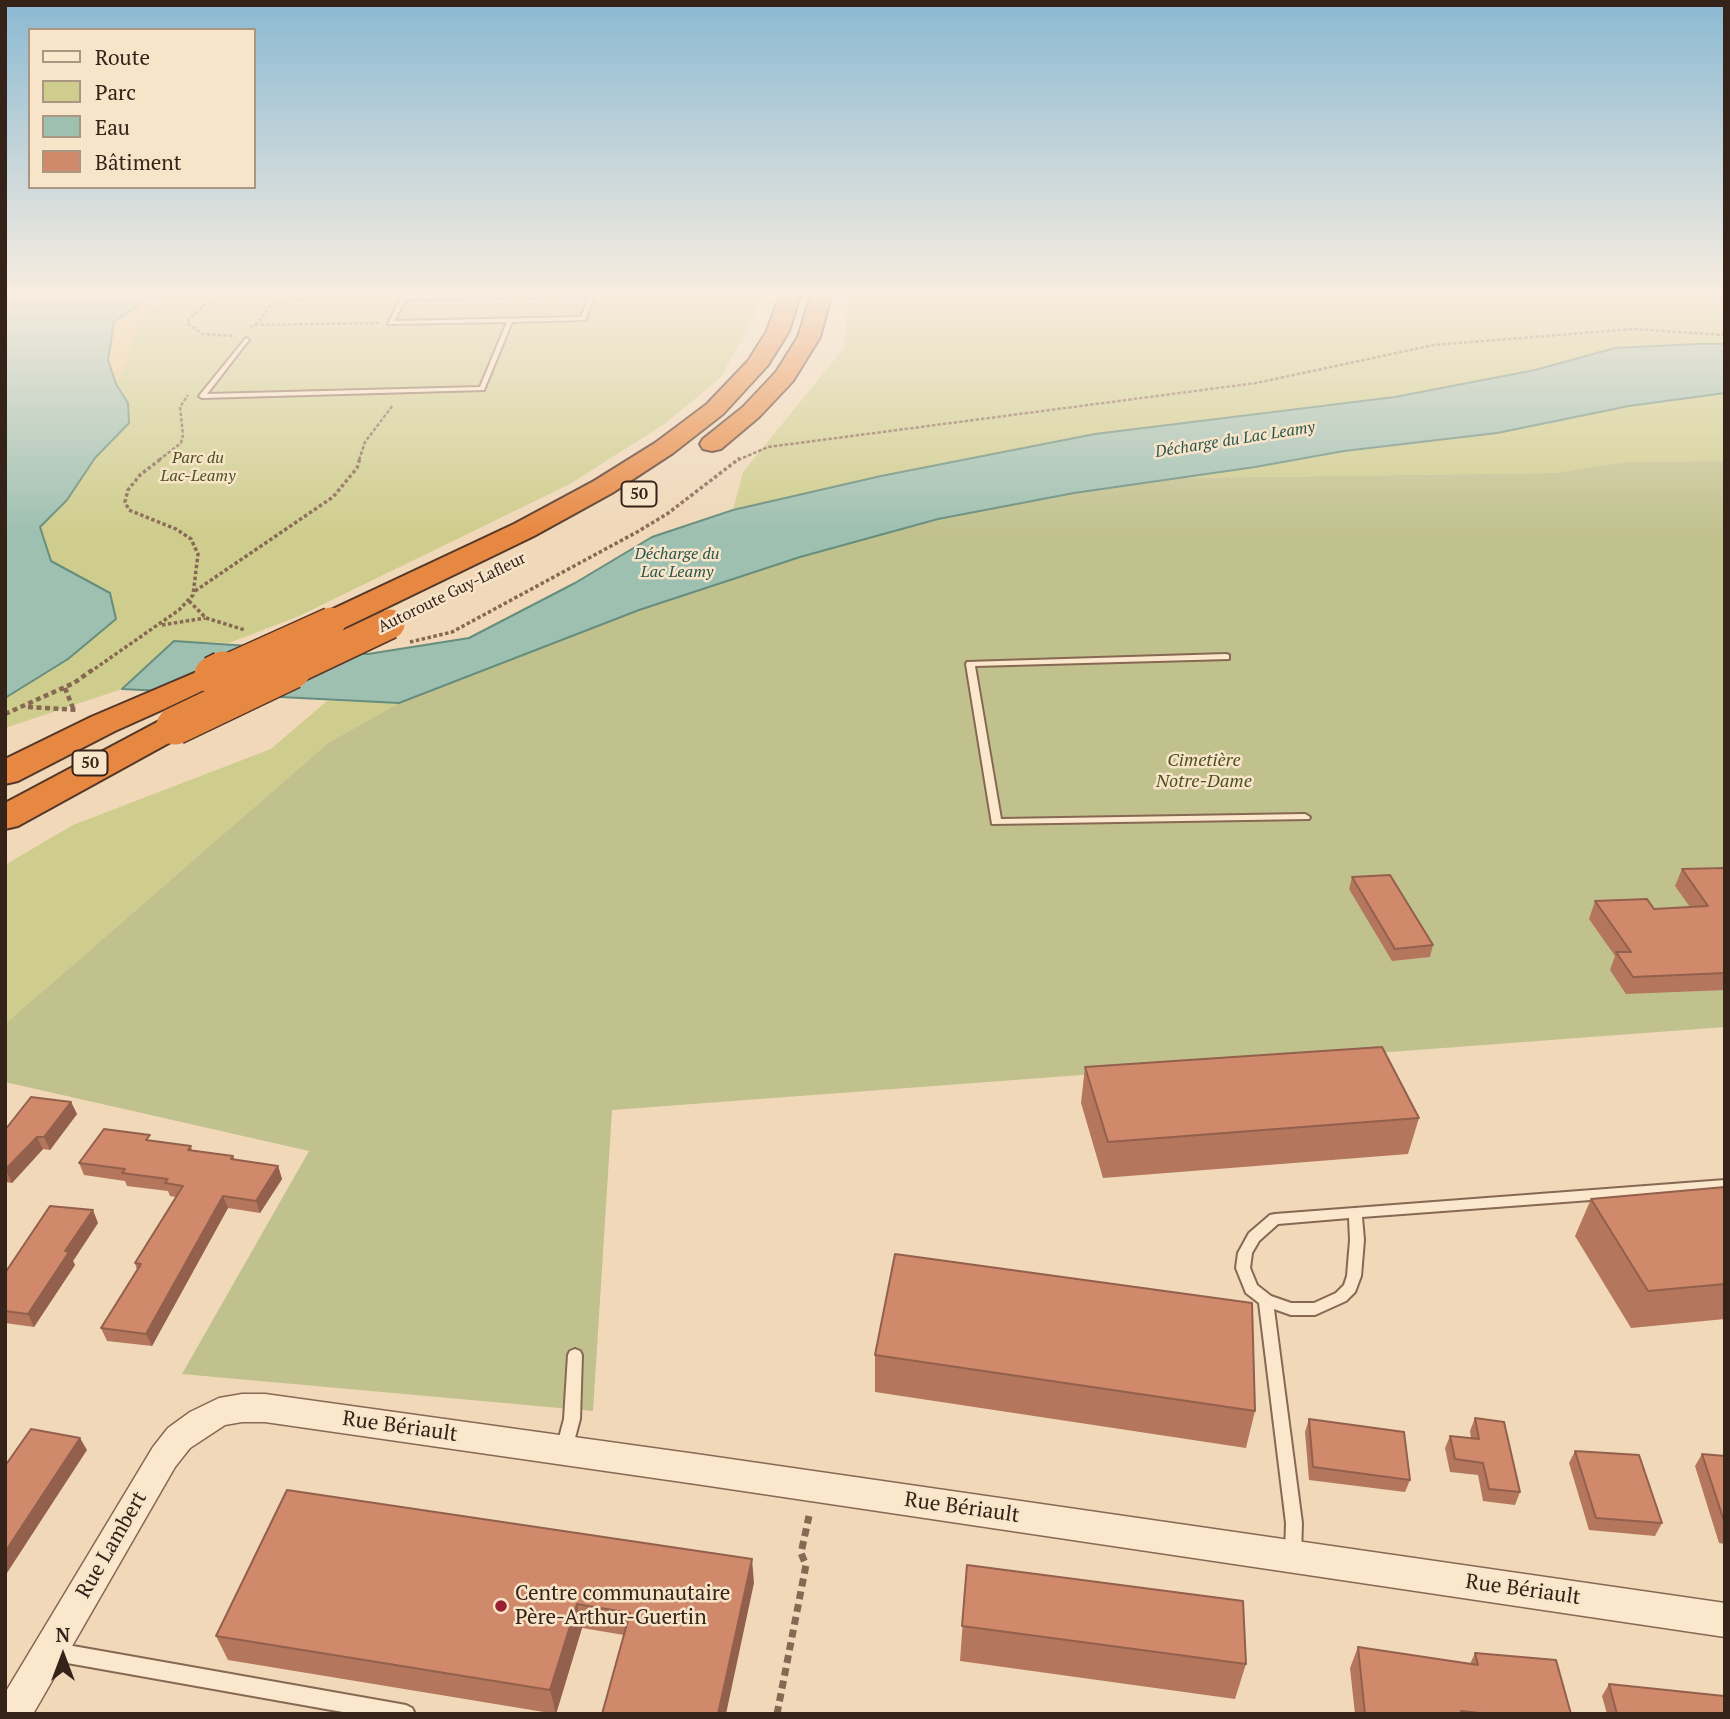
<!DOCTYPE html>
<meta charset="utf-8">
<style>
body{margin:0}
#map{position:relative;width:1730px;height:1719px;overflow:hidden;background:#f0d8b9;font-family:"PT Serif",serif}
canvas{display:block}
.frame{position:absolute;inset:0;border:7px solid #352319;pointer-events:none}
.legend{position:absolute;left:28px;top:28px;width:228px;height:161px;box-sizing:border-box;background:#f7e4c9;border:2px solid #a99783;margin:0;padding:9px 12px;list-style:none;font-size:21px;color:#352319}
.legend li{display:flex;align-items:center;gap:14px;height:35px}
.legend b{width:35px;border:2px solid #a99783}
.north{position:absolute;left:28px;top:1621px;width:70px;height:70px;-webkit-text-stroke:5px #f7e4c9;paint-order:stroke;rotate:0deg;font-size:19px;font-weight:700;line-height:28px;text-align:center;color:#352319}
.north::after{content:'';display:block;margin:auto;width:24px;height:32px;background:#352319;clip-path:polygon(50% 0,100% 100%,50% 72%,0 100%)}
</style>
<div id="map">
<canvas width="1730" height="1719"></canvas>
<div class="frame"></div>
<ul class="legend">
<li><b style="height:9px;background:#fbe7cc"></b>Route</li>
<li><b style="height:19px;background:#cecd8d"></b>Parc</li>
<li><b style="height:19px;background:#9ec0b1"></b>Eau</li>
<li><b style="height:19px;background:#d1896c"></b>Bâtiment</li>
</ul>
<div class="north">N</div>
</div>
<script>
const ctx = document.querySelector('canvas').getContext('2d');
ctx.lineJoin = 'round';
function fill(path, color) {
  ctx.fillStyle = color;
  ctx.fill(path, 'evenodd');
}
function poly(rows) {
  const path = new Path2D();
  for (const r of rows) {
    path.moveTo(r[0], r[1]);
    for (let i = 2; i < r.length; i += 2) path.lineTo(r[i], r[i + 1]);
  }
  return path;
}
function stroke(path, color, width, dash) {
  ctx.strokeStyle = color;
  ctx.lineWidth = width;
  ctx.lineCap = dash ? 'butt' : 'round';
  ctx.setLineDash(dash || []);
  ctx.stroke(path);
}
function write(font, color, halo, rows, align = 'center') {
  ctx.font = font + ' "PT Serif",serif';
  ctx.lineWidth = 5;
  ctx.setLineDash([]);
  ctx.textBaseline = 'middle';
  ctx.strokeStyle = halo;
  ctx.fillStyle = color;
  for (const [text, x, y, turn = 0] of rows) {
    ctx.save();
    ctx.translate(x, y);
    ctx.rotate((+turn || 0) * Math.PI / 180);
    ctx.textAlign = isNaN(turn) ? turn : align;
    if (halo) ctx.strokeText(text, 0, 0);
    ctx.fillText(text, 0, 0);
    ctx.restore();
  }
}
fill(poly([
 [5,292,760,292,753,320,721,377,666,423,570,484,299,616,229,643,174,641,122,689,5,728],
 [848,292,1725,292,1725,344,1615,348,1535,370,1395,397,1095,434,892,474,733,510,743,472,844,348],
 [1725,393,1725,461,1625,462,1554,473,1179,478,1344,451,1497,433,1629,406],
 [327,701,399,703,328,743,5,1024,5,865,73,825,271,749]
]), '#cecd8d');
fill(poly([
 [158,292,178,292,161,302,136,323,128,361,116,384,108,360,114,322]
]), '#eeca93');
fill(poly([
 [1725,461,1725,1027,612,1110,593,1411,182,1374,309,1151,5,1082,5,1024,328,743,399,703,639,610,800,557,938,519,1074,493,1179,478,1554,473,1625,462]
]), '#c1c18e');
const water = poly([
 [5,292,158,292,114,322,108,360,116,384,128,403,129,423,95,458,67,500,40,527,51,561,110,593,116,619,68,659,5,698,5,292],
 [1697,344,1725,344,1725,393,1629,406,1497,433,1344,451,1255,467,1074,493,938,519,800,557,639,610,399,703,122,689,174,641,368,654,469,638,575,583,652,537,733,510,881,476,1095,434,1395,397,1535,370,1615,348,1697,344]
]);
fill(water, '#9ec0b1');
stroke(water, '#668d7e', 2);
const service = poly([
 [590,292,596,292,585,320,512,322,484,390,202,398,199,396,246,338,249,340,248,341,207,394,480,387,507,322,388,324,402,296,590,292],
 [589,297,581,317,394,321,406,299,589,297],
 [1226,654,1229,655,1229,659,975,666,1001,819,1305,814,1310,817,1309,819,992,824,966,664,967,662,1226,654],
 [1725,1180,1725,1190,1362,1217,1364,1240,1361,1276,1355,1292,1346,1301,1315,1315,1291,1315,1274,1309,1302,1523,1301,1555,1299,1561,1293,1563,1287,1561,1285,1555,1286,1523,1259,1303,1246,1293,1236,1268,1238,1253,1249,1233,1270,1215,1275,1214,1725,1180],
 [1349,1218,1350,1240,1347,1276,1344,1285,1336,1293,1314,1303,1291,1303,1271,1296,1257,1285,1250,1268,1252,1253,1259,1241,1278,1224,1349,1218],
 [575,1349,580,1351,582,1355,580,1419,572,1449,570,1454,564,1456,558,1454,556,1449,564,1419,568,1355,570,1351,575,1349],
 [56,1643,406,1705,412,1708,415,1714,354,1714,56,1661,50,1658,47,1652,50,1646,56,1643]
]);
const minor = poly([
 [242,1394,265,1394,696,1454,1725,1603,1725,1637,696,1484,265,1422,242,1422,225,1425,190,1448,175,1467,33,1714,5,1714,5,1693,153,1447,168,1428,190,1412,219,1398,242,1394]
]);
const motorway = poly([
 [781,292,801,292,789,331,768,365,723,414,673,453,612,493,534,536,342,629,331,631,320,629,316,622,320,615,514,524,594,481,655,443,707,404,748,361,767,331,781,292],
 [812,292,832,292,820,337,793,381,759,417,721,449,712,451,703,449,700,444,703,439,743,407,776,372,798,337,812,292],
 [213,665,224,668,229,675,224,682,115,731,18,781,5,784,5,759,91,717,213,665],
 [175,716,187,719,192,726,187,733,18,826,5,829,5,803,163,719,175,716]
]);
stroke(service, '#876853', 4);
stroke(minor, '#876853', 3);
stroke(motorway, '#543728', 4);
stroke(poly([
 [273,301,389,298],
 [255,325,379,323],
 [250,327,259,322,272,303,271,297,258,292],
 [232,336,203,334,188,324,189,319,207,303,224,294,238,292],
 [159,460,181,443,183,435,180,407,188,395],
 [359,460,365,442,393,405],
 [738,460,768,447,1256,383,1434,345,1633,329,1725,335]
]), '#876853', 2.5, [3.5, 2]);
stroke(poly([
 [195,591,333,497,357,468,360,458],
 [189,601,206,618,245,630],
 [162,625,205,618],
 [410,642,452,632,637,532,667,514,740,458],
 [90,672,179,610,193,595,198,554,191,539,176,529,129,510,125,502,128,490,140,475,162,458]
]), '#876853', 3.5, [3.5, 2.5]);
stroke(poly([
 [65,688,73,708],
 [28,707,78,710],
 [5,714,74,683,92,670]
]), '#876853', 4.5, [5, 3.5]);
stroke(poly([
 [777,1714,806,1565,801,1553,809,1516]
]), '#876853', 7, [8, 5]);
fill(service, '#fbe7cc');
fill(minor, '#fbe7cc');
fill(motorway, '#e78842');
const motorwayBridgeFar1 = poly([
 [220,672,331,622],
 [289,672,390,624]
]);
const motorwayBridge = poly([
 [213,675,223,670],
 [175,726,292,670]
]);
stroke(motorwayBridgeFar1, '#543728', 32, []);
stroke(motorwayBridge, '#543728', 40, []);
stroke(motorwayBridgeFar1, '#e78842', 29);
stroke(motorwayBridge, '#e78842', 37);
fill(poly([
 [1725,868,1725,990,1626,994,1610,970,1615,956,1589,919,1595,901,1654,909,1690,907,1675,886,1682,869],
 [1352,877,1433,945,1430,957,1392,961,1349,889],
 [1085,1067,1419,1118,1408,1154,1103,1178,1081,1103],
 [71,1102,77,1114,50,1150,43,1149,12,1183,5,1182,5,1130],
 [152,1141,191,1146,192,1150,233,1156,235,1160,278,1166,282,1179,260,1213,228,1208,152,1346,107,1341,101,1328,137,1270,135,1263,176,1197,170,1196,168,1191,127,1186,125,1181,84,1175,79,1163],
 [1725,1187,1725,1319,1631,1328,1575,1236,1591,1199],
 [98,1223,73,1261,75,1265,34,1327,5,1323,5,1273],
 [875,1355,1255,1411,1246,1448,875,1392],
 [1475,1418,1520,1492,1515,1505,1483,1501,1478,1475,1450,1472,1445,1448,1450,1436,1471,1438,1470,1431],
 [1309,1419,1410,1480,1405,1492,1309,1480,1305,1432],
 [1575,1451,1662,1523,1655,1536,1589,1530,1569,1463],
 [1702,1454,1725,1456,1725,1544,1719,1543,1695,1466],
 [967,1565,1246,1664,1235,1699,960,1661],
 [754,1583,624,1635,582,1628,556,1714,228,1660,216,1636],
 [1358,1647,1470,1664,1475,1653,1571,1714,1355,1714,1350,1668],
 [1609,1684,1725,1714,1607,1714,1602,1696]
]), '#b4765d');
fill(poly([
 [71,1102,77,1114,50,1150,44,1137],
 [37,1137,43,1149,12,1183,6,1170],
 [278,1166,282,1179,260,1213,256,1201],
 [223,1196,228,1208,152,1346,146,1334],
 [93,1210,98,1223,73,1261,75,1265,34,1327,28,1314,65,1251],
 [80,1438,87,1450,5,1576,5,1552],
 [752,1559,754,1583,726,1714,718,1714],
 [577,1604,582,1628,556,1714,550,1690]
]), '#92604c');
const building = poly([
 [1725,868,1725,973,1633,977,1616,952,1631,952,1595,901,1647,899,1654,909,1708,906,1682,869,1725,868],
 [1390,875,1433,945,1395,949,1352,877,1390,875],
 [1382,1047,1419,1118,1108,1142,1085,1067,1382,1047],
 [31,1097,71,1102,44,1137,37,1137,5,1170,5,1130,31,1097],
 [104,1129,150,1135,146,1140,191,1146,188,1150,233,1156,231,1159,278,1166,256,1201,223,1196,146,1334,101,1328,141,1264,135,1263,183,1186,165,1183,168,1179,122,1173,125,1169,79,1163,104,1129],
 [1725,1187,1725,1284,1648,1291,1591,1199,1725,1187],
 [50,1206,93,1210,65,1251,69,1252,28,1314,5,1311,5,1273,50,1206],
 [895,1254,1252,1303,1255,1411,875,1355,895,1254],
 [1475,1418,1504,1422,1520,1492,1489,1489,1483,1463,1455,1459,1450,1436,1479,1439,1475,1418],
 [1309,1419,1404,1432,1410,1480,1313,1467,1309,1419],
 [31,1429,80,1438,5,1552,5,1466,31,1429],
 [1575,1451,1639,1455,1662,1523,1596,1518,1575,1451],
 [1702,1454,1725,1456,1725,1524,1702,1454],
 [287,1490,752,1559,718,1714,602,1714,630,1613,577,1604,550,1690,216,1636,287,1490],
 [967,1565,1243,1601,1246,1664,962,1626,967,1565],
 [1358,1647,1478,1665,1475,1653,1556,1660,1571,1714,1489,1714,1461,1711,1461,1714,1365,1714,1358,1647],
 [1609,1684,1724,1696,1725,1714,1617,1714,1609,1684]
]);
fill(building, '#d1896c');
stroke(building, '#92604c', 2);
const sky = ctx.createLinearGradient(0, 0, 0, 533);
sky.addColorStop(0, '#8ab9d2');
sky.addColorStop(0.55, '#f8ede0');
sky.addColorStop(1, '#f8ede000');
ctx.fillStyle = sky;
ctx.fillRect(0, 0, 1730, 533);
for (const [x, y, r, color] of [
 [501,1606,7,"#992031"]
]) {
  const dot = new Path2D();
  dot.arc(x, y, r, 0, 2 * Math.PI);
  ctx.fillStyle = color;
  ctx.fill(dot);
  stroke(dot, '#f7e4c9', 2.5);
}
write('italic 16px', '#27564c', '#f7e4c9', [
 ["Décharge du Lac Leamy",1235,440,-9],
 ["Décharge du",677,554],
 ["Lac Leamy",677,572]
]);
write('italic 16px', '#4c521f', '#f7e4c9', [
 ["Parc du",198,458],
 ["Lac-Leamy",198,476]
]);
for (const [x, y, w] of [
 [639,494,35],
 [90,763,35]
]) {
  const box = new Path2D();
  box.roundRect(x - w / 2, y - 12.5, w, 25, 5);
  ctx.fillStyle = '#f7e4c9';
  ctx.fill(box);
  stroke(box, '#352319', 2);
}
write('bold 16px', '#352319', null, [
 ["50",639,494],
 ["50",90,763]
]);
write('16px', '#352319', '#f7e4c9', [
 ["Autoroute Guy-Lafleur",452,593,-26]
]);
write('italic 18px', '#4c521f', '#f7e4c9', [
 ["Cimetière",1204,761],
 ["Notre-Dame",1204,782]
]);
write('21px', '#352319', '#f7e4c9', [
 ["Rue Bériault",400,1427,8],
 ["Rue Bériault",962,1508,8],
 ["Rue Lambert",112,1545,-60],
 ["Rue Bériault",1523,1590,8]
]);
write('21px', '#352319', '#f7e4c9', [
 ["Centre communautaire",515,1594],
 ["Père-Arthur-Guertin",515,1618]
], 'left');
</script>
